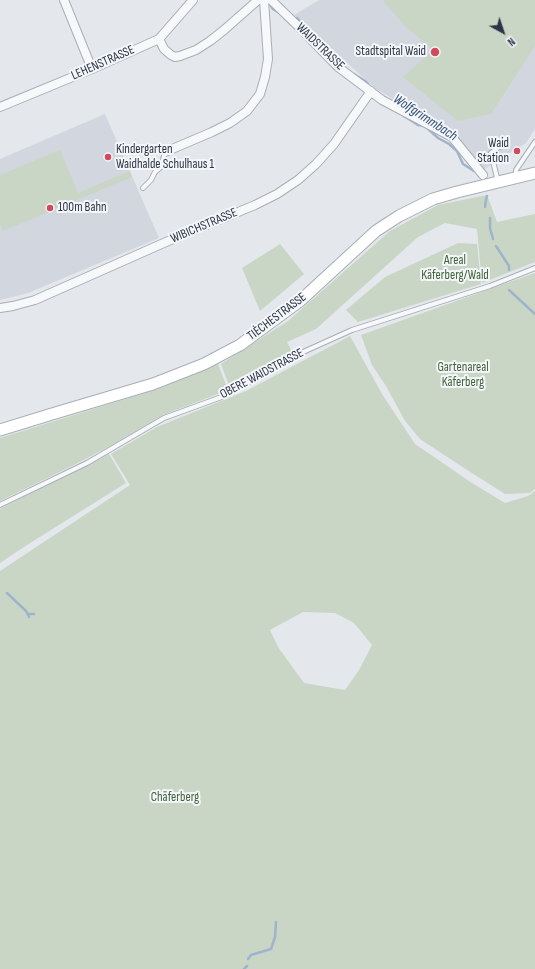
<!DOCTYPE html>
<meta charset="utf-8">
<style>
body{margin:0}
#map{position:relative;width:535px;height:969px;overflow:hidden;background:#e4e7ec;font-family:"Sofia Sans Condensed",sans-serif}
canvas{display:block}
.north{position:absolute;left:483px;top:12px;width:40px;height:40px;-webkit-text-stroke:3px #f4f6f9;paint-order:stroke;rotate:140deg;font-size:11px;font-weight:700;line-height:16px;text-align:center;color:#2b3445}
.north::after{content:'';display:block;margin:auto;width:14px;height:18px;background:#2b3445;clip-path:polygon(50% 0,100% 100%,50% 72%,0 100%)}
</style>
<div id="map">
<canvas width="535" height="969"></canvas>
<div class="north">N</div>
</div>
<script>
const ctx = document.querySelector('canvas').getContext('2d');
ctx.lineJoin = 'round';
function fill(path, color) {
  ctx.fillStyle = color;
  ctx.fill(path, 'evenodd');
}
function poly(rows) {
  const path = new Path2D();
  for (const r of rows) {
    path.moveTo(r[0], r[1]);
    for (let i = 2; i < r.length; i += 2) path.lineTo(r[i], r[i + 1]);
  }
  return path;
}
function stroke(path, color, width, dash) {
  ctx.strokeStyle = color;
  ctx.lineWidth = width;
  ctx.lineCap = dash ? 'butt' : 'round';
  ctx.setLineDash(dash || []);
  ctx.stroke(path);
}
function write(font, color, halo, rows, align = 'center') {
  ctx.font = font + ' "Sofia Sans Condensed",sans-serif';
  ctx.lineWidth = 4;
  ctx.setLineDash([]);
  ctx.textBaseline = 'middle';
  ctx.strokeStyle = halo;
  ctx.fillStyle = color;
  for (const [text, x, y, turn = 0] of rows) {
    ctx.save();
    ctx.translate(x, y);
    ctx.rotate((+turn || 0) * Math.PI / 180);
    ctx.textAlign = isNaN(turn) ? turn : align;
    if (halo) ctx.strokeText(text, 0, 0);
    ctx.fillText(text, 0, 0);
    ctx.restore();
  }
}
fill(poly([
 [319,0,535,0,535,129,526,143,483,170,455,135,376,89,294,15],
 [105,114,159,238,28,293,0,300,0,159]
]), '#d2d6de');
fill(poly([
 [385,0,535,0,535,46,491,114,458,121,403,77,433,50,406,27,383,1],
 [60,150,78,193,130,171,132,177,3,231,0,223,0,175],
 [487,195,497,222,535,214,535,262,482,283,477,229,445,223,418,237,316,329,287,342,292,352,230,388,221,364,288,321,390,231,438,205],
 [458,243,477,244,481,284,358,322,346,310,385,277],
 [280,244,304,274,260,311,242,268],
 [535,273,535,489,530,493,505,494,461,466,420,439,405,421,386,386,372,365,361,335],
 [350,336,382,394,415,444,472,483,505,503,528,496,535,491,535,969,0,969,0,571,130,485,111,454,157,427,246,391],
 [303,612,335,613,354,623,372,645,359,670,345,690,304,683,278,647,270,630],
 [218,364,228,390,163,415,110,446,72,466,0,501,0,438,161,388],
 [109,454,126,483,27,545,0,563,0,509]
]), '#c9d6c5');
stroke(poly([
 [270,4,273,9,281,14],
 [297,18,330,53],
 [335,59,348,70],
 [354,74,365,81,368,84],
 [401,114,418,125,425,126,438,138,449,144,457,151,463,164,474,171],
 [485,207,486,200,487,196],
 [490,218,490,228,493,239],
 [496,246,509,266,509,270],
 [509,290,535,314],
 [7,593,26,611,29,617],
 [28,614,34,614],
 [248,959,251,955,271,949,275,937,276,922],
 [244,969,247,966]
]), '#9fb4cc', 2.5);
const lane = poly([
 [516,177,516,170,535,142],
 [498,182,491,153,499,147],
 [143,188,151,180,155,172,161,167,165,152],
 [0,505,87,463,164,418,227,395,292,357,352,330,490,286,535,268]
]);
const street = poly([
 [64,0,92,69],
 [271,0,302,30,338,67,382,100,452,137,483,175],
 [159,39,164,49,171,55,175,57,180,56,196,50,210,41,224,30,258,0],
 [0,107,92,69,159,39,193,0],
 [165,152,212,132,230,123,247,111,260,94,265,77,268,59,264,0],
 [0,308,13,306,35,300,166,242,255,205,277,194,298,180,316,164,334,144,371,91]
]);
const secondary = poly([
 [0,430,52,414,153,384,204,364,240,345,301,300,376,231,399,216,433,199,457,192,535,173]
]);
stroke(lane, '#a9aeb7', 6);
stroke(street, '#a9aeb7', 10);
stroke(secondary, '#a9aeb7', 13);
stroke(lane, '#f7f8fa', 4);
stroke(street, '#f7f8fa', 8);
stroke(secondary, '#fff', 11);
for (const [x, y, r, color] of [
 [435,52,5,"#d1495b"],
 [517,151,4,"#d1495b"],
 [108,157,4,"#d1495b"],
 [50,208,4,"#d1495b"]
]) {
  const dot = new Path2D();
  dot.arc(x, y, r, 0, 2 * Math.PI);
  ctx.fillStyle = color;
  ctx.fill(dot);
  stroke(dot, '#f4f6f9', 1.5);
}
write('13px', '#2b3445', '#f4f6f9', [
 ["WAIDSTRASSE",320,47,44],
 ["LEHENSTRASSE",103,63,-24],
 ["WIBICHSTRASSE",204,226,-23],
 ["TIÈCHESTRASSE",277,317,-37],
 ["OBERE WAIDSTRASSE",262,374,-28]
]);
write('13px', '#2b3445', '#f4f6f9', [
 ["Stadtspital Waid",426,52],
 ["Waid",509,144],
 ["Station",509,159],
 ["Kindergarten",116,150,"left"],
 ["Waidhalde Schulhaus 1",116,165,"left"],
 ["100m Bahn",58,208,"left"]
], 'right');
write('13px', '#3f6138', '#f4f6f9', [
 ["Areal",455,261],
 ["Käferberg/Wald",455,276],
 ["Gartenareal",463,368],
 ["Käferberg",463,383],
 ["Chäferberg",175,798]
]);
write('italic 14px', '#34527a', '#f4f6f9', [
 ["Wolfgrimmbach",425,118,33]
]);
</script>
